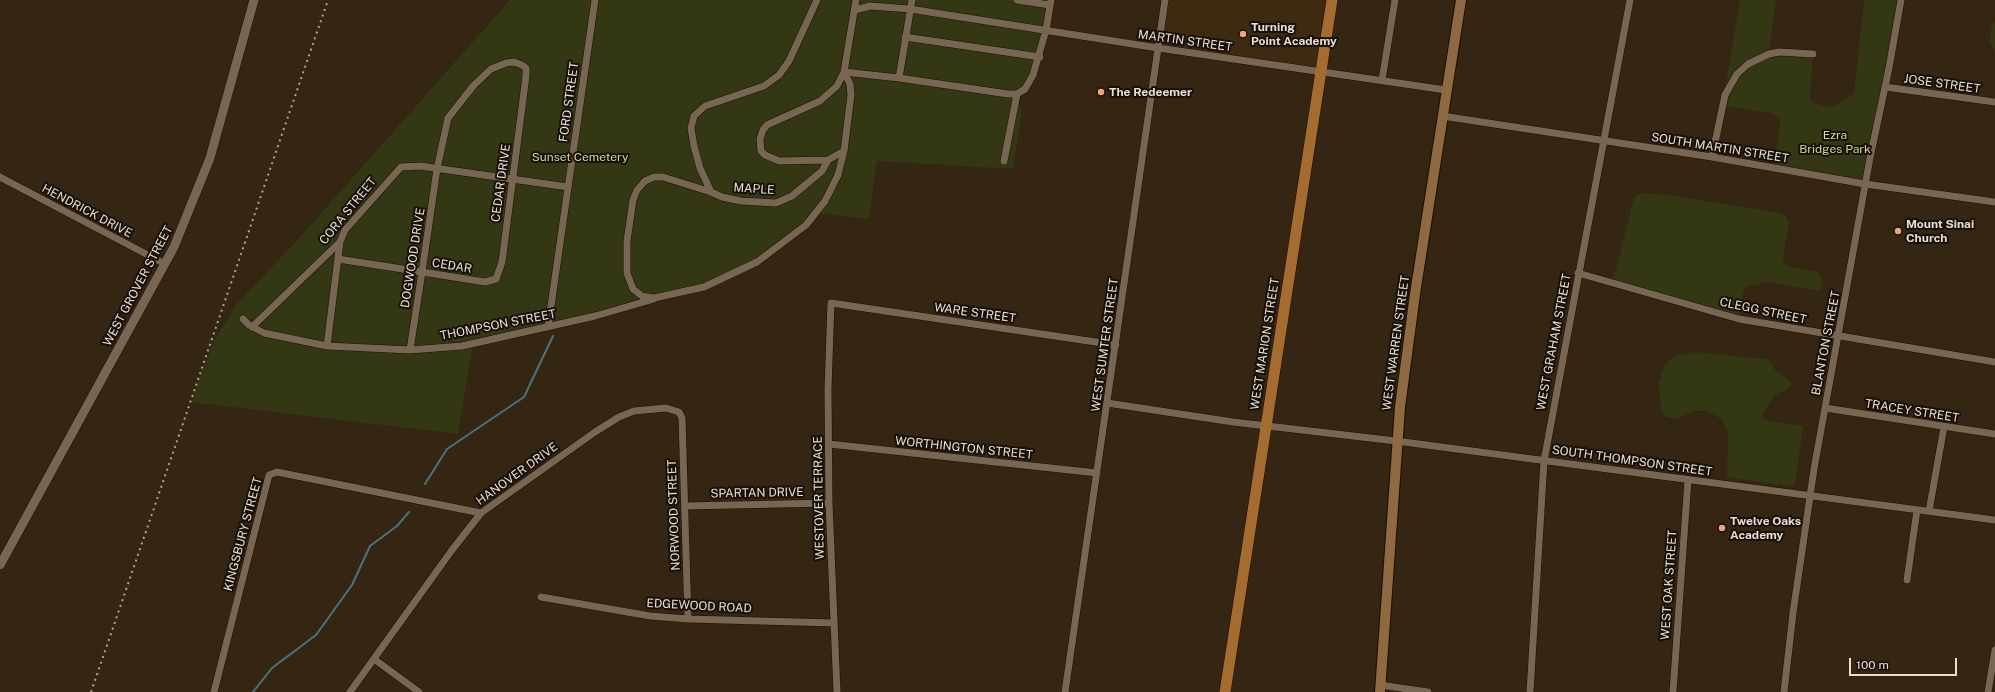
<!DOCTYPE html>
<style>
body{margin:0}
#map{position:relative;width:1995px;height:692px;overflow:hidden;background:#352513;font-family:"Public Sans",sans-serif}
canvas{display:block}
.scale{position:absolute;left:1849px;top:658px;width:108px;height:18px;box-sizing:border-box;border:2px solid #e8ded3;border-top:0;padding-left:5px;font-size:12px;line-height:14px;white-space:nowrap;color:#e8ded3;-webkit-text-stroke:3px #171008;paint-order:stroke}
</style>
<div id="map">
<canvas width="1995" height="692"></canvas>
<div class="scale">100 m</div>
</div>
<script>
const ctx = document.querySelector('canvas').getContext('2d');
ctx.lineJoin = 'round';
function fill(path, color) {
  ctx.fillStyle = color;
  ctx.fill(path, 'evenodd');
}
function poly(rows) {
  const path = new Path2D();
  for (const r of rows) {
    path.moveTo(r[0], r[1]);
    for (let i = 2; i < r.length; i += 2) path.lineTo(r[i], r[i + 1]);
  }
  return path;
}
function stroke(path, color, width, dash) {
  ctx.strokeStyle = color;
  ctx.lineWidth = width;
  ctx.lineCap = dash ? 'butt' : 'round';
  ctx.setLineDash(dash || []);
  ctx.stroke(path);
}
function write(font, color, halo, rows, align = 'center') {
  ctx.font = font + ' "Public Sans",sans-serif';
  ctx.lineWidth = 4;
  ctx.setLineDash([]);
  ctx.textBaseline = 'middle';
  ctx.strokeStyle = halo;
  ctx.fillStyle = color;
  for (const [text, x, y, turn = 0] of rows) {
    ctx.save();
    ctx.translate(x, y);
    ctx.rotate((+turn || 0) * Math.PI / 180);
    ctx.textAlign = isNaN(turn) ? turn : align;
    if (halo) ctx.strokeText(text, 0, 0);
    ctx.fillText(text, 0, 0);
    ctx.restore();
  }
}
fill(poly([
 [1165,0,1332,0,1321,71,1158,48]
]), '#3d2a10');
fill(poly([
 [510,0,1051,0,1038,62,1015,103,1020,106,1022,111,1013,169,877,161,869,219,817,213,757,262,704,287,473,343,458,434,190,402,214,341,237,304,300,237],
 [1740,0,1776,0,1769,54,1813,54,1810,98,1813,103,1829,107,1841,103,1854,93,1864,0,1901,0,1865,184,1775,168,1780,119,1772,113,1722,106],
 [1995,22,1995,53,1990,41,1991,28],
 [1644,193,1667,195,1780,213,1785,215,1789,223,1783,257,1784,262,1788,266,1817,272,1821,275,1822,286,1819,291,1769,282,1746,287,1743,291,1739,319,1608,282,1613,277,1616,269,1633,202,1636,195],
 [1695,352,1765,359,1771,362,1774,369,1789,380,1791,384,1789,388,1775,395,1762,414,1763,419,1769,421,1803,426,1795,487,1727,477,1728,431,1721,419,1708,411,1695,411,1677,419,1666,417,1661,410,1659,383,1665,364,1675,356]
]), '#333713');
stroke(poly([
 [425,484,447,449,524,397,553,336],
 [253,692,272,668,316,635,352,585,370,546,397,526,409,512]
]), '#4e727a', 2);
const minor = poly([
 [1017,0,1050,5],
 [855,10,870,6,910,9,1158,48,1446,90],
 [905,37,1040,57],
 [844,72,899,78,1008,94,1017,94,1025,89,1033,75,1046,30,1051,0],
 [899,78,912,0],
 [1382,80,1395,0],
 [1885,87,1995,102],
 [1442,116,1712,157,1865,184,1995,202],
 [844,151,828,160,779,161,765,155,761,151,760,139,763,130,767,125,820,101,837,86,844,72,856,0],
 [1712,157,1725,95,1737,74,1748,64,1769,54,1779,52,1813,54],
 [828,160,822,171,792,196,776,203,741,201,722,197,711,192,663,177,654,177,645,181,637,190,633,200,627,241,627,273,633,289,642,296,654,298,704,287,757,262,806,225,825,201,838,175,844,151,851,95,850,84,844,72],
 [1004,161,1017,94],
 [0,177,165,264],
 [711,192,700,168,694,146,691,128,694,116,705,106,764,86,779,75,789,61,817,0],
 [338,259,422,272,485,282,496,279,502,262,526,76,526,68,522,65,514,62,506,63,491,69,474,85,448,118,437,169,422,272,410,350],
 [1578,273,1739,319,1995,362],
 [243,319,249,325,264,333,327,346,410,350,462,346,595,316,654,299],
 [252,327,340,242,345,230,401,167,420,166,568,187],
 [548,327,595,0],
 [327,346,340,242],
 [1107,403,1233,422,1396,441,1995,520],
 [1825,408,1995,434],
 [829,444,1097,473],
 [685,506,829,503],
 [1929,511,1944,427],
 [1907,580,1917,510],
 [541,597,650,616,688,619,834,623],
 [374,659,419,692],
 [1380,685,1428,692],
 [214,692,269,475,277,472,481,513],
 [350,692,452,550,481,513,595,432,619,417,634,411,666,408,679,412,682,418,688,619],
 [837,692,829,503,828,389,831,303,1116,345],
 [1065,692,1165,0],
 [1530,692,1544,461,1630,0],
 [1673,692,1688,480],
 [1784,692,1793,613,1814,469,1870,158,1889,68,1901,0],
 [1988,692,1995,650]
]);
const tertiary = poly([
 [0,565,174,247,210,158,254,0]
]);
const secondary = poly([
 [1380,692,1400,407,1415,294,1461,0]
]);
const primary = poly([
 [1225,692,1332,0]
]);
stroke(minor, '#1c0e00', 8);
stroke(tertiary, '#1c0e00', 10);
stroke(secondary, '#1c0e00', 12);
stroke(primary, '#1c0e00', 12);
stroke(minor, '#776651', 7);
stroke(tertiary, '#776651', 9);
stroke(secondary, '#8e6941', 10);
stroke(primary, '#a56b31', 11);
stroke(poly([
 [91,692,328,0]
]), '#b0a497', 2, [2, 4]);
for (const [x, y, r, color] of [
 [1243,34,4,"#f2a17e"],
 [1101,92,4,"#f2a17e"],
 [1898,231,4,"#f2a17e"],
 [1722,528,4,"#f2a17e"]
]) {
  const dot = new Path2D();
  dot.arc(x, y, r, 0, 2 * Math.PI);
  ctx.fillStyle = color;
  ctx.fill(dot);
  stroke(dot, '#171008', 1.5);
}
write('bold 12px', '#e8ded3', '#171008', [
 ["Turning",1251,27],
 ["Point Academy",1251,41],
 ["The Redeemer",1109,92],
 ["Mount Sinai",1906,224],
 ["Church",1906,238],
 ["Twelve Oaks",1730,521],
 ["Academy",1730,535]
], 'left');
write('12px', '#e8ded3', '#171008', [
 ["MARTIN STREET",1185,41,8],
 ["JOSE STREET",1942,84,8],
 ["FORD STREET",569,102,-82],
 ["SOUTH MARTIN STREET",1720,148,9],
 ["CEDAR DRIVE",501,183,-82],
 ["MAPLE",754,189,4],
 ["HENDRICK DRIVE",87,211,28],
 ["CORA STREET",348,211,-51],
 ["DOGWOOD DRIVE",413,258,-81],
 ["CEDAR",452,266,9],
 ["WEST GROVER STREET",138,286,-62],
 ["CLEGG STREET",1763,311,12],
 ["WARE STREET",975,313,8],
 ["THOMPSON STREET",498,325,-11],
 ["WEST GRAHAM STREET",1554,342,-79],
 ["WEST WARREN STREET",1396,343,-82],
 ["BLANTON STREET",1826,343,-79],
 ["WEST MARION STREET",1265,344,-81],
 ["WEST SUMTER STREET",1105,345,-82],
 ["TRACEY STREET",1912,411,9],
 ["WORTHINGTON STREET",964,448,6],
 ["SOUTH THOMPSON STREET",1632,461,8],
 ["HANOVER DRIVE",517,474,-36],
 ["SPARTAN DRIVE",757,493,-1],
 ["WESTOVER TERRACE",819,498,-91],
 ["NORWOOD STREET",674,515,-92],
 ["KINGSBURY STREET",243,534,-75],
 ["WEST OAK STREET",1669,585,-86],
 ["EDGEWOOD ROAD",699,606,3]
]);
write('12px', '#d0da94', '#171008', [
 ["Ezra",1835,135],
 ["Bridges Park",1835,149],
 ["Sunset Cemetery",580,157]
]);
</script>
